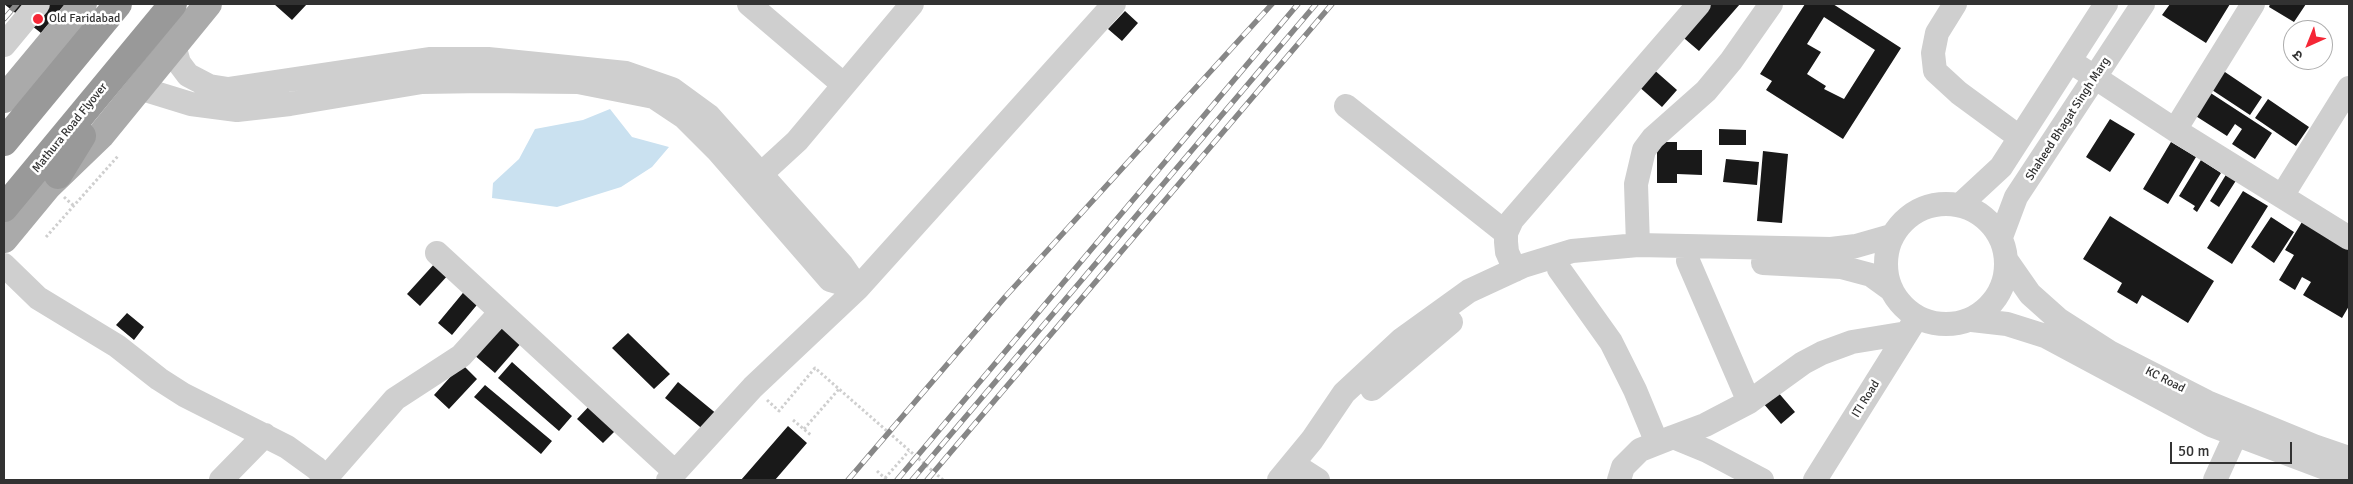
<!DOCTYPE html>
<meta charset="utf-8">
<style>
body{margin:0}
#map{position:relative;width:2353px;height:484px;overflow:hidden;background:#fff;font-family:Signika,"Noto Sans Devanagari",sans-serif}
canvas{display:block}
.frame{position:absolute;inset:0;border:5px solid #323232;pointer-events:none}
.north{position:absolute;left:2283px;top:20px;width:50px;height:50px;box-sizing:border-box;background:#fff;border:1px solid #adadad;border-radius:50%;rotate:224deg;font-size:14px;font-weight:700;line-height:20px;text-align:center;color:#323232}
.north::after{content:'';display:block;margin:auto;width:18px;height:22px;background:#f52736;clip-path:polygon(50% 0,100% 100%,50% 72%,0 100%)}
.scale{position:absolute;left:2170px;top:442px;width:122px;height:22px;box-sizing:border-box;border:2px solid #323232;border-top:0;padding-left:6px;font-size:15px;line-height:18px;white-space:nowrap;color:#323232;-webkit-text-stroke:4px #fff;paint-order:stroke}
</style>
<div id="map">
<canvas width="2353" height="484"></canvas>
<div class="frame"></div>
<div class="north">उ</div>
<div class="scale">50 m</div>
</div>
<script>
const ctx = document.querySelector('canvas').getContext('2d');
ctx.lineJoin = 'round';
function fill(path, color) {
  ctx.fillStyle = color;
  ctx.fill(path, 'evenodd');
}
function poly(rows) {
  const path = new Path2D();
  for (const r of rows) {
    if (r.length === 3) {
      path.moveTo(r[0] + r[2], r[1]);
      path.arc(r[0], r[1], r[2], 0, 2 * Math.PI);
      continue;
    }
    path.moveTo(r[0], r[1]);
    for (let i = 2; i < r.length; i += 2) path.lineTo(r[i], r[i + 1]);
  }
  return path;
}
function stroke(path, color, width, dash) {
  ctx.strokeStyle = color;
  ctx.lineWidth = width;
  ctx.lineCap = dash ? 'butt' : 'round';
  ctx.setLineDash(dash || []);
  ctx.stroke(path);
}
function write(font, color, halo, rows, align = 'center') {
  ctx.font = font + ' Signika,sans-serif';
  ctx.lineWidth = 5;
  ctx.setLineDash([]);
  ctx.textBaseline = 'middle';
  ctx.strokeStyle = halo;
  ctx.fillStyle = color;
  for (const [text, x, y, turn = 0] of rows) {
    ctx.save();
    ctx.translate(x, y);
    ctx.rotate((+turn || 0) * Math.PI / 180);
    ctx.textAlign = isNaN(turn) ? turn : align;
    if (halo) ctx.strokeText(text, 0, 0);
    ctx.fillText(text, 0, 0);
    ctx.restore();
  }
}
fill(poly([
 [610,109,632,137,669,147,652,167,621,187,557,207,492,198,493,183,519,159,535,129,583,120]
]), '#cae1f0');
fill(poly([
 [4,4,65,4,41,33],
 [274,4,307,4,292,20],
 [1703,4,1740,4,1699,51,1678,33],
 [1805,4,1833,4,1901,48,1843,139,1766,90,1772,81,1760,74],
 [1824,17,1875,50,1844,99,1824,89,1826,86,1807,74,1821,52,1807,44],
 [2170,4,2230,4,2206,43,2162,15],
 [2270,4,2306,4,2294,22,2269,7],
 [1125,11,1138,23,1122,41,1108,29],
 [1652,68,1677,90,1662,107,1637,85],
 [2222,70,2262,97,2250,115,2209,88],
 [2206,90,2272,133,2255,159,2232,144,2242,129,2235,124,2227,136,2191,113],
 [2268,99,2309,127,2296,146,2255,118],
 [2110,119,2135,134,2110,172,2086,157],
 [1719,129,1746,130,1746,145,1719,145],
 [1657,142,1677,142,1677,150,1702,150,1702,175,1677,174,1677,183,1657,183],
 [2171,142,2196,157,2168,204,2143,189],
 [1763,151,1788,154,1782,223,1757,221],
 [1726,159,1759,162,1757,185,1723,182],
 [2201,160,2221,173,2197,212,2193,209,2195,206,2179,196],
 [2227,173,2237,179,2219,207,2210,201],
 [2243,191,2268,206,2232,264,2207,248],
 [2110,216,2214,281,2188,323,2142,295,2137,304,2117,292,2122,283,2083,259],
 [2271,217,2294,232,2274,263,2251,247],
 [2305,217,2349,244,2349,306,2342,318,2303,295,2311,282,2302,277,2295,290,2279,280,2294,255,2285,250],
 [436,262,449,274,420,306,407,294],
 [467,288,481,300,452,335,438,323],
 [127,313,144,327,134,340,116,325],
 [501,322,523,341,495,373,473,354],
 [628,333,670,374,654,389,612,348],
 [512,362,572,416,559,431,498,378],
 [462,364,477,379,449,409,434,395],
 [678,382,718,415,705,431,665,398],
 [485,385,552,441,541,454,474,397],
 [1777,391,1795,412,1781,424,1763,403],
 [593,402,619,427,603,443,577,419],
 [788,426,807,443,775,480,741,480]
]), '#191919');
stroke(poly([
 [64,197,74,206],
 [46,237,118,156],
 [767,400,779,411,815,368,943,480],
 [793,420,812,436],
 [804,429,839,389],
 [877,471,887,480],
 [885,478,909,451]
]), '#cfcfcf', 3, [2.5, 2.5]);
stroke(poly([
 [749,4,844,85],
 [1955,4,1937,33,1933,53,1935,71,1959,93,2019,137],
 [4,45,38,4],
 [174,45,179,63,188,75,209,86,228,89,429,59,488,59,626,73,672,89,709,116,842,265,858,288],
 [2070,61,2175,130,2349,238],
 [139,88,191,104,237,110,290,104,422,82,485,81,578,82,654,97,684,117,717,150,830,280,858,288],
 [1346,106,1506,233],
 [2175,130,2253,4],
 [760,175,797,141,912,4],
 [2282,196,2349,88],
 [1946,264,60],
 [1960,205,2001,167,2106,4],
 [2001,237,2016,197,2143,4],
 [1638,245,1636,184,1644,150,1653,138,1706,91,1731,61,1771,4],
 [437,253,675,472],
 [1688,261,1749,402],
 [2007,261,2030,294,2058,319,2111,353,2207,402,2314,446,2349,458],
 [1763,263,1841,267,1871,275,1889,288],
 [4,265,38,298,117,346,159,379,184,395,287,447,316,468,328,480],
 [1559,269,1611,342,1635,390,1657,443],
 [1515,270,1507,252,1506,242,1506,233,1512,220,1699,4],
 [1972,320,2007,324,2045,336,2211,425,2349,477],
 [1372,389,1451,322],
 [1673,437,1705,425,1749,402,1803,363,1822,353,1852,342,1907,333],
 [1293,464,1318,480],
 [326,478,395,399,461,356,500,313],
 [221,480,265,435],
 [668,480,753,387,858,288,1114,4],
 [1279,480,1312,440,1344,393,1401,340,1469,291,1523,266,1572,251,1638,245,1831,249,1856,246,1891,236],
 [1619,480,1623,467,1640,450,1673,437,1707,451,1762,480],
 [1815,480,1912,325],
 [2215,480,2236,434]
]), '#cfcfcf', 24);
stroke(poly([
 [4,99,83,4],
 [4,239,47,187,101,135,208,4]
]), '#aaa', 28);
stroke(poly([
 [4,142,118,4],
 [58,175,82,136],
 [4,208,173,4]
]), '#999', 28);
const rail = poly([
 [4,19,17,4],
 [848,480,1005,297,1272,4],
 [897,480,1298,4],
 [912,480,1316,4],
 [927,480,1332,4]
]);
stroke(rail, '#878787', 5.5);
stroke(rail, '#fff', 4, [11]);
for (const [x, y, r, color] of [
 [38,19,6,"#f52736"]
]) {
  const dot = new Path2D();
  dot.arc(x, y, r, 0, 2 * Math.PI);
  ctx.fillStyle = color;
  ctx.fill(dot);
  stroke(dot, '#fff', 2);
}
write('12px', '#323232', '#fff', [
 ["Old Faridabad",49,19]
], 'left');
write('12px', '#323232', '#fff', [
 ["Shaheed Bhagat Singh Marg",2068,119,-57],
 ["Mathura Road Flyover",70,128,-51],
 ["KC Road",2165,380,27],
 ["ITI Road",1866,399,-58]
]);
</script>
